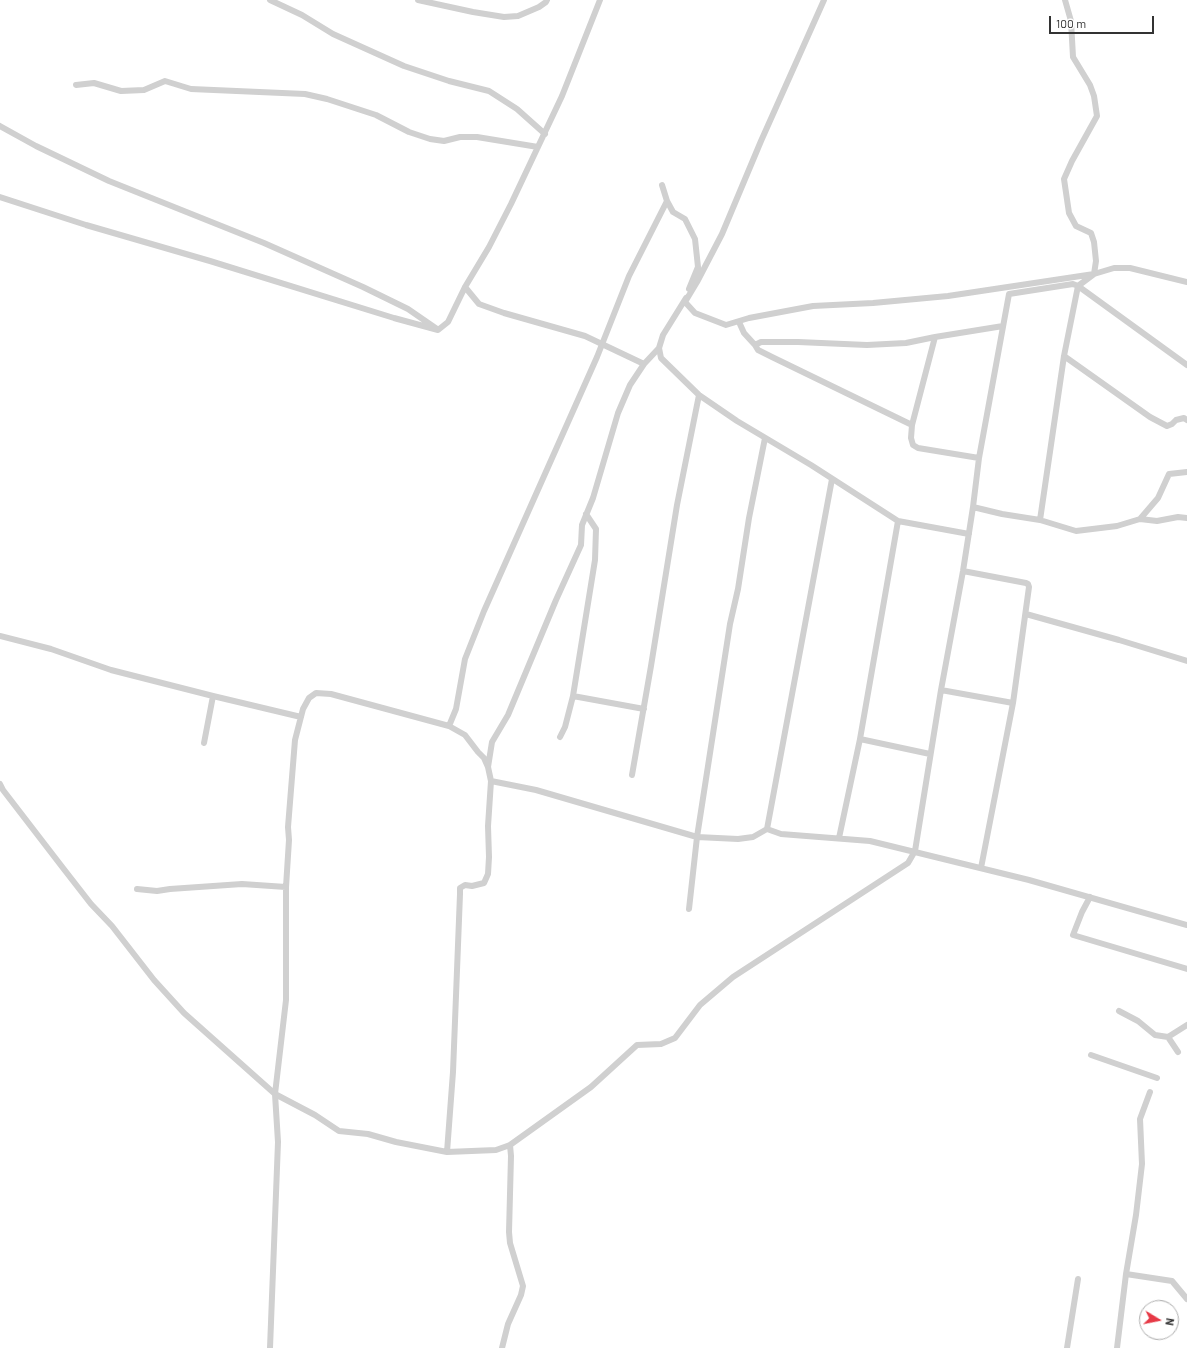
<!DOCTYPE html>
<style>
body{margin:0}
#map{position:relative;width:1187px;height:1348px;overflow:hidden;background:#fff;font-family:Barlow,sans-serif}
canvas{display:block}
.north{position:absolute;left:1139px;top:1300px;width:40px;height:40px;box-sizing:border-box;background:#fff;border:1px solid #adadad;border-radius:50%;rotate:100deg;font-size:11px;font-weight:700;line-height:16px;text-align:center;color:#333}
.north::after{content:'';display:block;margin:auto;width:14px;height:18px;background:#e63946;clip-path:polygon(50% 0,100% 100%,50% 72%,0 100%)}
.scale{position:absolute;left:1049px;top:16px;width:105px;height:18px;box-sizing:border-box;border:2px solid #333;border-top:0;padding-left:5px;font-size:12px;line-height:14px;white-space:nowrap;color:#333;-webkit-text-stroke:3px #fff;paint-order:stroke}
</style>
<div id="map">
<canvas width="1187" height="1348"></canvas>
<div class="north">N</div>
<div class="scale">100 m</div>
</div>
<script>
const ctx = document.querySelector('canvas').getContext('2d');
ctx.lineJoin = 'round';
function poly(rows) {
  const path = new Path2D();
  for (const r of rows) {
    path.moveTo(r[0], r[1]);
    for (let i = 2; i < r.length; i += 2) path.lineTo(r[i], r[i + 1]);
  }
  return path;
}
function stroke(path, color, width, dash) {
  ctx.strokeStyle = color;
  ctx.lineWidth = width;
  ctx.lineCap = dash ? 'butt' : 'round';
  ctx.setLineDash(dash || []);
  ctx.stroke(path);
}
stroke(poly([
 [270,0,302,15,333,34,404,66,449,81,489,91,517,109,545,134],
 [418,0,473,12,504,17,518,16,539,7,546,2,547,0],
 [824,0,761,141,722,234,697,282,685,302,695,313,726,325,749,318,813,306,873,303,948,296,1094,274,1096,261,1094,242,1091,233,1076,226,1069,213,1064,179,1072,161,1097,116,1094,96,1090,85,1073,57,1071,21,1065,0],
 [76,85,94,83,121,91,144,90,165,81,191,89,305,94,327,99,376,115,409,132,430,139,444,141,460,137,477,137,538,147],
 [0,126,36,146,109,181,264,243,363,287,408,309,437,329],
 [662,185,667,201,673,212,685,219,695,239,698,267,689,289],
 [0,197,86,225,210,261,394,318,438,330,448,322,465,287,489,247,511,204,562,96,600,0],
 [465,287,479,304,504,313,585,336,644,364],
 [686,298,663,335,659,348,661,358,699,395,737,421,811,465,898,521,969,534],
 [739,322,744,333,755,345],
 [1003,326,935,337,912,425,911,438,913,445,918,448,979,458,1009,294,1073,284,1078,286,1187,365],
 [1064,356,1150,417,1167,426,1172,424,1176,420,1184,418,1187,420],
 [912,425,772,357,758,350,755,345,761,342,798,342,867,345,906,343,935,337],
 [973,507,979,458],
 [1140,519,1158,498,1169,474,1187,472],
 [1040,520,1064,356,1078,286,1094,274,1114,268,1130,268,1187,282],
 [963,571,1026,583,1028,584,1029,587,1013,703,981,868],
 [1026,614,1119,640,1187,661],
 [0,636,51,649,111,670,213,696,301,717],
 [941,690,1013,703],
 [573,696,644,709],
 [449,726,456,709,465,659,484,611,597,357,629,276,667,201],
 [560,737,565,727,573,696,595,560,596,529,586,514],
 [860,739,930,754],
 [204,743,213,696],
 [488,767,492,742,508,715,556,600,581,545,582,525,593,498,618,413,630,385,644,364,659,348],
 [632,775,651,666,677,505,699,395],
 [491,781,536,790,697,837,738,839,753,837,767,829,781,834,870,841,1029,880,1187,925],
 [0,784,3,790,63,868,91,904,112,926,154,980,184,1013,275,1094,315,1115,339,1131,368,1134,396,1142,447,1152,496,1150,510,1145,591,1087,637,1045,661,1044,675,1038,700,1005,733,977,908,863,915,851,941,690,963,571,973,507,1002,514,1040,520,1076,531,1117,526,1140,519,1157,521,1178,517,1187,518],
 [767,829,832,479],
 [839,838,860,739,898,521],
 [137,889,157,891,170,889,242,884,286,887],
 [1090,897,1082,912,1073,935,1187,969],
 [689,909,697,837,730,624,738,589,749,518,765,438],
 [1119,1011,1138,1021,1155,1035,1168,1037,1178,1052],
 [1168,1037,1187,1025],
 [1091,1055,1157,1078],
 [1150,1092,1140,1119,1142,1164,1136,1215,1126,1274,1172,1281,1187,1299],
 [270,1348,278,1142,275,1094,286,1000,286,887,289,840,288,827,295,740,303,709,309,698,316,693,331,694,449,726,465,735,478,752,484,758,488,767,491,781,488,826,489,857,488,874,484,883,472,886,465,885,460,888,460,894,453,1072,447,1152],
 [502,1348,508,1324,521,1295,523,1286,510,1243,509,1232,511,1156,510,1145],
 [1067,1348,1078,1279],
 [1117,1348,1126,1274]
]), '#d0d0d0', 6);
</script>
